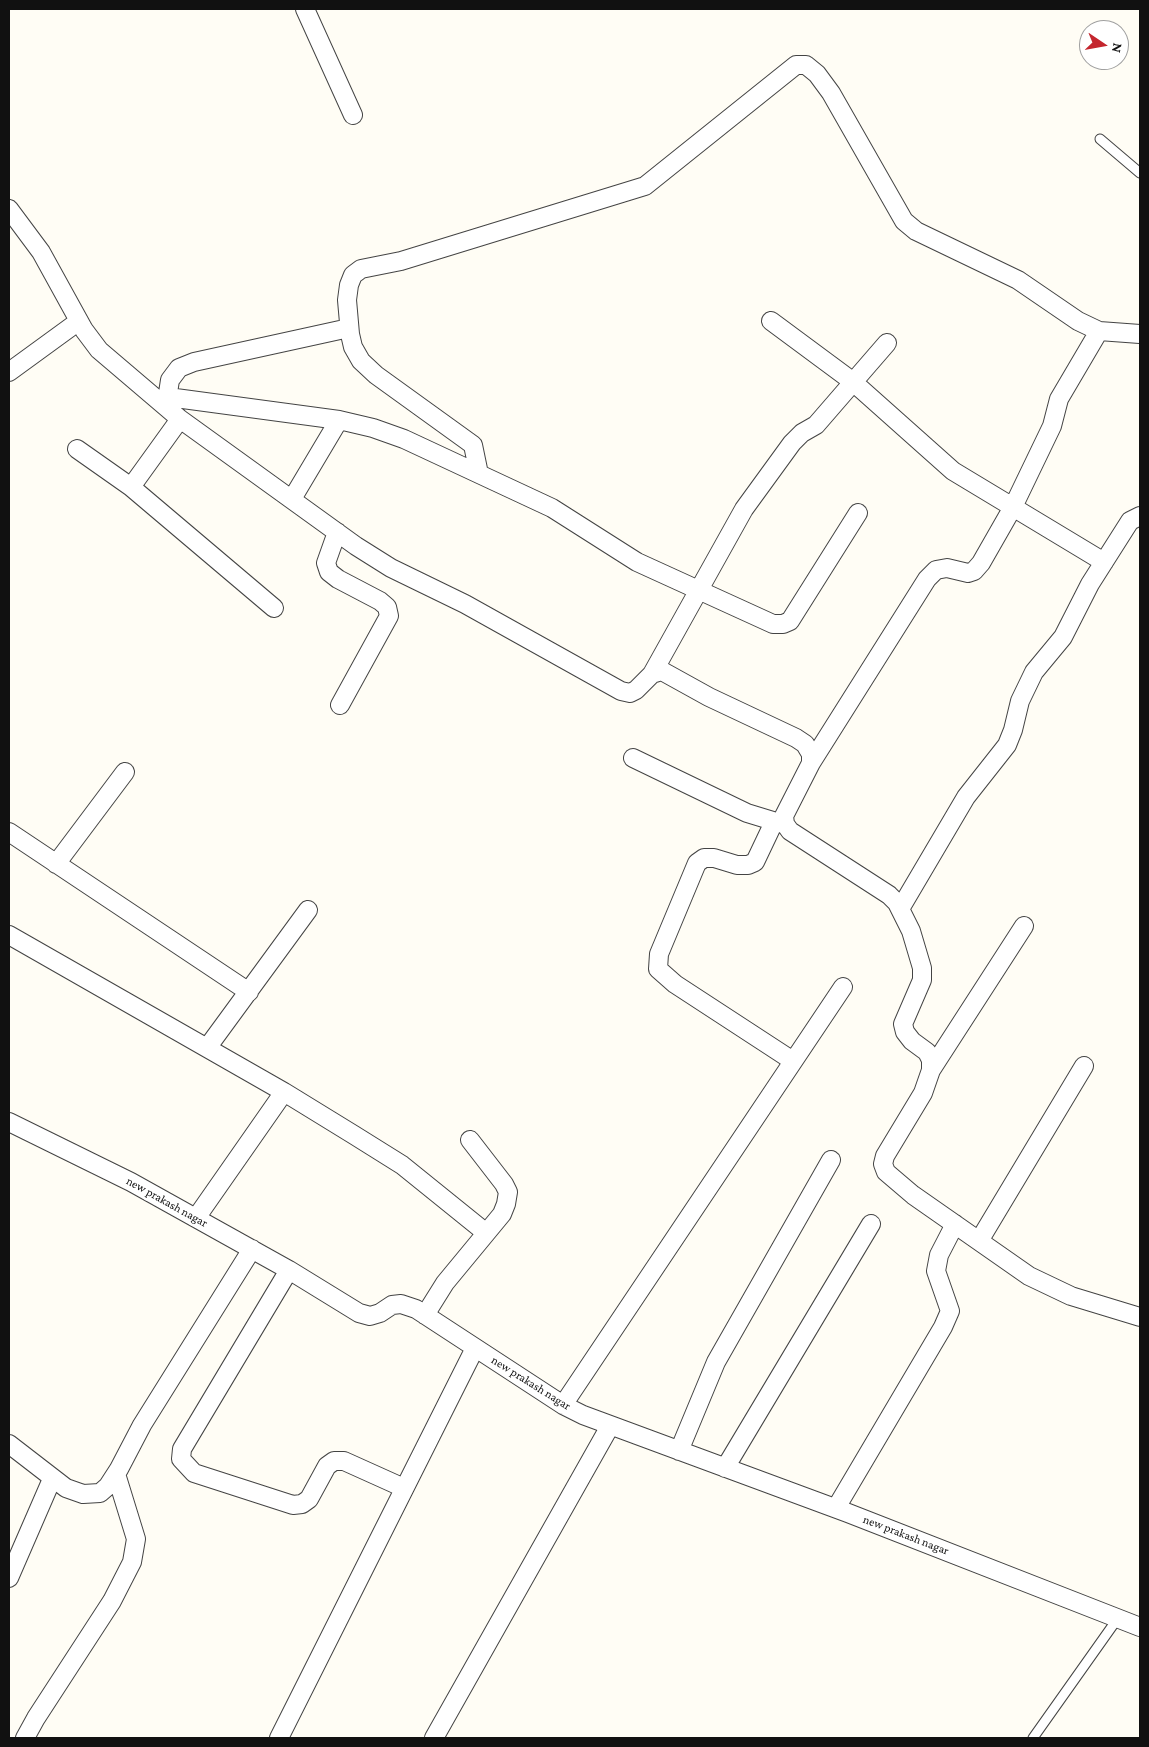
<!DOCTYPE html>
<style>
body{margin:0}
#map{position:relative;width:1149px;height:1747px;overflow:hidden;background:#fffdf5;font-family:"Crimson Pro",serif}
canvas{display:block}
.frame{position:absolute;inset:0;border:10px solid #111;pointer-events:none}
.north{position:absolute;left:1079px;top:20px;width:50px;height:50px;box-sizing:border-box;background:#fff;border:1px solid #a0a0a0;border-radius:50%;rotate:102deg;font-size:14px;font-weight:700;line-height:20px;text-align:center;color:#111}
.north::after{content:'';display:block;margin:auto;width:18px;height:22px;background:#c4262e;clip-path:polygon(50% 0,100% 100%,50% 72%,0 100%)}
</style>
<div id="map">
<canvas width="1149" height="1747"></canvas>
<div class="frame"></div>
<div class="north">N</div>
</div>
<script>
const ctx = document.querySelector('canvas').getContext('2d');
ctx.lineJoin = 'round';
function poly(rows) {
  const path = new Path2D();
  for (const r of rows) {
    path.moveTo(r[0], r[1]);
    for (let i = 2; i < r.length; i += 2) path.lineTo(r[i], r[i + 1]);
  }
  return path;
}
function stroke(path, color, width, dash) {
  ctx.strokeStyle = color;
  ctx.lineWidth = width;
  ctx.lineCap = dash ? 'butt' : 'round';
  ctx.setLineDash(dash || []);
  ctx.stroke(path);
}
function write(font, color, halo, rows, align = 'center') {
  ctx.font = font + ' "Crimson Pro",serif';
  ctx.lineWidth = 5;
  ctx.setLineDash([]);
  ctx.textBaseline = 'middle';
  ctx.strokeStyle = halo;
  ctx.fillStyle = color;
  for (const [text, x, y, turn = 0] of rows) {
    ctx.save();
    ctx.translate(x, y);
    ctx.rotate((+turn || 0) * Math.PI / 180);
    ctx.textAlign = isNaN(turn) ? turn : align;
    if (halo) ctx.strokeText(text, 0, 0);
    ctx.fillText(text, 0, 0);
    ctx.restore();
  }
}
const service = poly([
 [1100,139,1140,173],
 [1033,1738,1118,1618]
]);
const minor = poly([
 [305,9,353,115],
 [9,209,41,252,84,330,99,350,180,419,356,546,391,568,465,604,621,691,630,693,636,690,652,674,662,671,709,697,796,738,805,744,811,754,811,763,784,816,785,824,790,831,889,895,897,903,911,931,922,968,922,980,903,1024,905,1032,912,1041,927,1052,931,1060,931,1070,923,1093,885,1156,883,1164,886,1172,913,1195,1029,1276,1071,1296,1140,1317],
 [771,321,852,381,953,471,1104,562],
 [9,372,79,321],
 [168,397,339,420,373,428,404,439,552,508,637,562,773,624,783,624,790,621,858,513],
 [166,406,170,380,179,368,194,362,349,328],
 [77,449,131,487,274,608],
 [479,474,473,445,376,375,361,361,353,347,350,334,347,300,349,285,353,275,361,269,401,261,645,186,796,65,806,65,817,74,831,93,904,221,916,231,1018,280,1078,321,1099,331,1140,334],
 [131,487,180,419],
 [292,499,339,420],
 [337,532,326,563,329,572,338,579,380,601,387,607,389,616,340,705],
 [652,674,744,509,792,443,802,433,816,425,887,343],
 [633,758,747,813,783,824],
 [811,763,927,579,936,570,947,568,968,573,974,571,981,563,1013,507,1052,426,1059,399,1099,331],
 [774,822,755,862,748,865,737,865,714,858,704,858,697,863,659,954,658,969,675,984,793,1061],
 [9,832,249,992],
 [56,864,125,772],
 [900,909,966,797,1007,745,1013,730,1020,701,1034,672,1063,637,1090,584,1130,521,1140,516],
 [9,935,284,1092,354,1135,402,1165,485,1232],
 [207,1048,308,910],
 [931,1070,1024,926],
 [9,1122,131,1182,289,1270,359,1313,370,1316,380,1313,392,1305,401,1304,416,1309,563,1405,583,1415,848,1513,1140,1627],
 [196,1218,284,1092],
 [979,1241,1084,1066],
 [289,1270,182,1449,181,1459,194,1473,293,1505,302,1504,309,1499,327,1466,334,1461,344,1461,404,1488],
 [425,1315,445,1283,502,1214,506,1204,508,1192,504,1184,470,1140],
 [563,1405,843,987],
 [9,1444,66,1488,83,1494,100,1493,108,1486,119,1469,142,1425,252,1249],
 [679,1451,716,1362,831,1160],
 [725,1468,871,1224],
 [836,1508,943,1327,950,1311,936,1271,939,1255,955,1224],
 [9,1578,52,1479],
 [25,1738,36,1718,112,1601,132,1562,136,1539,116,1474],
 [279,1738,475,1348],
 [434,1738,610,1426]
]);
stroke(service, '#444', 11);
stroke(minor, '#444', 20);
stroke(service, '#fff', 9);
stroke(minor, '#fff', 18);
write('12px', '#111', '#fff', [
 ["new prakash nagar",167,1202,29],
 ["new prakash nagar",531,1383,32],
 ["new prakash nagar",906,1535,21]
]);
</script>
